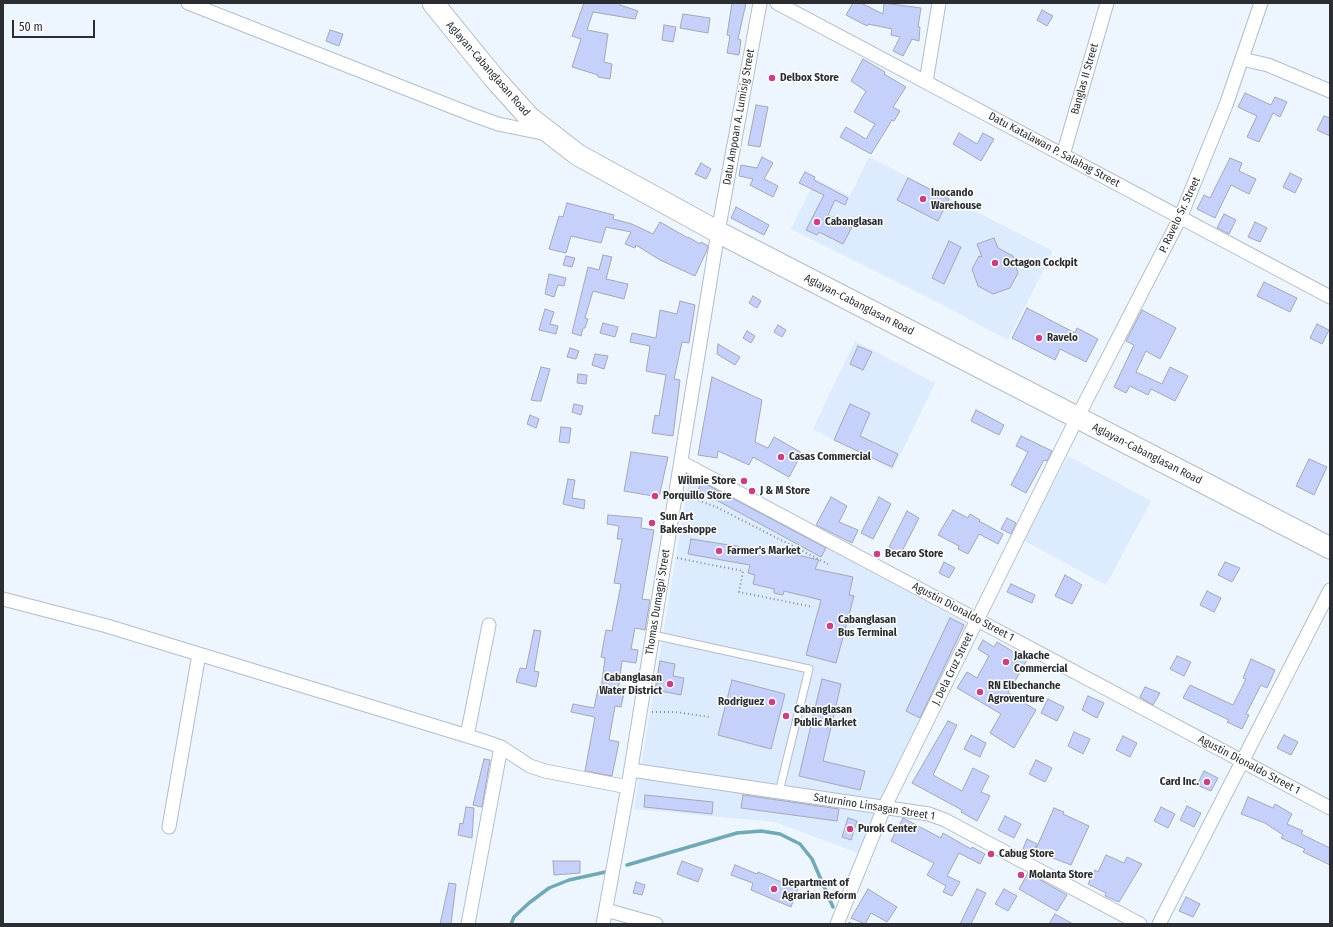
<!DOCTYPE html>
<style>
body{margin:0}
#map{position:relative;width:1333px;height:927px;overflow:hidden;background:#edf5ff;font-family:"Fira Sans Condensed",sans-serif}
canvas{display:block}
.frame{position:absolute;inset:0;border:4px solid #2a2e32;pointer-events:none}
.scale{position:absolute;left:12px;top:20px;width:83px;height:18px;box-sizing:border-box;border:2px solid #2a2e32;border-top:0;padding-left:5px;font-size:12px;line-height:14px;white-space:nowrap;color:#2a2e32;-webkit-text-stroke:3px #fff;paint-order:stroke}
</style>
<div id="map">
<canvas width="1333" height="927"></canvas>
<div class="frame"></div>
<div class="scale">50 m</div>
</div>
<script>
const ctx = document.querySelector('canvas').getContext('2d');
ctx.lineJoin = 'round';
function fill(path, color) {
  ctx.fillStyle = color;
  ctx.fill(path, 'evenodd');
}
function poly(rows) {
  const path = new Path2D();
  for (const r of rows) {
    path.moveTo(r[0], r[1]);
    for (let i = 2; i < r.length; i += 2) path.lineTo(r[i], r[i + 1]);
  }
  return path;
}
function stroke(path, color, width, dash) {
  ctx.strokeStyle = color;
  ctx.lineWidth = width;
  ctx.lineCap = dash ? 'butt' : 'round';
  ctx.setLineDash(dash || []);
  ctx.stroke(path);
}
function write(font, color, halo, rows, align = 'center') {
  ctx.font = font + ' "Fira Sans Condensed",sans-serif';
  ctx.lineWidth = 3;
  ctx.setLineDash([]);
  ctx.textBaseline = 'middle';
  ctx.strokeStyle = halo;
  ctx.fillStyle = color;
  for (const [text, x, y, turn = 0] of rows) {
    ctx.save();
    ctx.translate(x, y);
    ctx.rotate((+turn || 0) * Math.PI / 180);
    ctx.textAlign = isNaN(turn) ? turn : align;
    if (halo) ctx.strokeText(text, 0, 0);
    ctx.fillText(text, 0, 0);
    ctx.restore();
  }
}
fill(poly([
 [869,157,1053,251,1008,340,937,302,791,229,816,179,850,196],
 [855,341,935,383,893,470,813,429],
 [1068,456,1151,501,1106,585,1023,540],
 [690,473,967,624,858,853,775,822,634,809]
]), '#dcebfd');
stroke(poly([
 [627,865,737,833,761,831,780,834,800,844,812,859,833,907],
 [511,924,514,917,529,903,549,888,569,880,610,871],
 [849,924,850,924]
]), '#72a8b4', 3.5);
const building = poly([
 [584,3,620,3,620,5,638,11,635,19,593,12,587,30,608,34,604,62,612,64,610,79,598,77,598,75,572,67,581,39,572,36,584,3],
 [732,3,746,3,738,39,741,40,739,55,727,53,730,36,727,35,732,3],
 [853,3,861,3,883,14,884,3,921,8,918,27,920,27,919,41,912,39,903,56,893,51,900,37,891,35,892,29,868,24,867,26,846,15,853,3],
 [1042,10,1053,16,1047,26,1037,20,1042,10],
 [683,14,710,18,708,33,680,28,683,14],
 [664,25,676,27,673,42,662,40,664,25],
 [330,30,343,34,339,46,326,41,330,30],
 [863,59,885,72,884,74,906,87,893,107,900,111,894,121,892,120,871,154,840,137,846,127,866,139,875,124,854,112,866,91,851,81,863,59],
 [1245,93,1271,105,1275,97,1287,102,1280,117,1273,113,1259,142,1247,137,1257,116,1238,107,1245,93],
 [756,105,768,107,760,147,748,145,756,105],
 [1324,116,1330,118,1330,136,1317,130,1324,116],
 [959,133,977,144,983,133,994,139,981,161,953,144,959,133],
 [762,157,773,163,764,179,778,186,773,197,750,185,753,179,739,176,741,165,757,168,762,157],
 [1230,158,1242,163,1239,171,1256,179,1249,194,1231,185,1215,218,1197,209,1204,195,1210,198,1230,158],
 [701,163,711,169,706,179,695,174,701,163],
 [805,172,815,177,814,180,848,198,845,205,835,200,828,215,852,227,843,244,819,232,817,235,806,230,824,195,799,183,805,172],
 [1290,173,1302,179,1295,193,1283,187,1290,173],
 [908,178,949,199,938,221,897,200,908,178],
 [567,203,614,215,613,219,632,224,653,234,660,222,688,238,688,237,700,244,701,242,708,246,707,250,695,276,660,260,636,245,635,248,625,244,631,232,606,227,601,243,571,236,566,253,549,249,559,216,563,217,567,203],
 [736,207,769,225,764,235,731,218,736,207],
 [1224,214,1236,220,1229,234,1217,228,1224,214],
 [1255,222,1267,228,1260,242,1248,237,1255,222],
 [994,238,998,248,1013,256,1018,273,1010,288,993,294,978,286,972,269,979,256,982,257,977,244,994,238],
 [949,241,961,247,944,284,932,278,949,241],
 [603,255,612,257,606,279,628,284,624,299,593,291,585,318,588,319,585,328,583,328,581,336,572,333,588,267,599,270,603,255],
 [566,256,575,258,572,267,563,265,566,256],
 [549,274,566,278,564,286,558,285,554,297,545,294,549,274],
 [1264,282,1297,298,1290,312,1257,296,1264,282],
 [753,296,761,301,757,308,749,303,753,296],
 [680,301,695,305,689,343,682,342,674,379,680,380,673,436,652,433,655,415,659,416,666,375,646,371,650,346,630,342,632,333,656,338,660,310,677,314,680,301],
 [1027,308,1075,333,1077,328,1098,339,1086,362,1060,349,1055,360,1012,338,1027,308],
 [545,309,554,312,550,324,558,326,556,334,539,330,545,309],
 [1142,310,1176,328,1160,359,1146,351,1136,372,1162,384,1170,367,1188,376,1175,401,1151,389,1148,395,1130,386,1126,393,1114,387,1134,345,1126,341,1142,310],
 [603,323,618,327,615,337,600,333,603,323],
 [1317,324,1329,330,1322,344,1310,338,1317,324],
 [778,325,786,330,782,337,774,332,778,325],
 [747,331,755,336,751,343,743,338,747,331],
 [718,344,740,357,735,365,717,354,718,344],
 [858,346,872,352,863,370,850,364,858,346],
 [570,348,579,351,576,359,567,357,570,348],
 [595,354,608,356,604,369,592,365,595,354],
 [541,367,550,369,541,401,537,401,531,400,541,367],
 [578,374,587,375,586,384,577,383,578,374],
 [712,377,762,400,755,442,768,448,774,437,802,453,789,477,753,457,749,465,718,451,717,458,698,455,712,377],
 [574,404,583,406,581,415,572,412,574,404],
 [850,404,870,413,860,436,898,454,892,467,834,440,850,404],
 [976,410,1004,425,999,435,971,421,976,410],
 [530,415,539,419,536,428,527,424,530,415],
 [561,427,571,428,569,443,559,442,561,427],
 [1021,436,1052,451,1047,461,1044,460,1026,493,1011,485,1028,452,1016,446,1021,436],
 [631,452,668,457,659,497,624,491,631,452],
 [1309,459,1327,467,1314,495,1296,486,1309,459],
 [568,479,575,480,572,498,585,500,584,509,563,504,568,479],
 [702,482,826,548,821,557,698,490,702,482],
 [831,497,847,506,839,522,858,530,852,543,816,525,831,497],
 [879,497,891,504,873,539,861,533,879,497],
 [953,510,968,518,970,514,980,520,979,521,1003,534,998,544,979,534,968,554,958,549,959,546,938,535,953,510],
 [907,511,919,518,901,553,889,547,907,511],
 [608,515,642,518,641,528,654,530,642,599,650,600,645,630,635,628,631,649,638,650,636,663,622,661,618,692,624,693,621,707,615,706,609,740,619,742,612,776,585,771,595,717,571,712,573,704,594,708,598,689,601,689,605,658,601,657,606,630,612,631,621,584,614,583,622,539,617,539,619,526,607,524,608,515],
 [1007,518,1016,523,1011,534,1001,529,1007,518],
 [691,539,761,550,762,547,819,560,815,569,853,577,849,595,854,596,836,663,806,655,821,600,784,591,783,595,774,593,774,589,753,584,755,575,748,573,750,565,688,554,691,539],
 [944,562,955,568,949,578,939,573,944,562],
 [1225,562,1240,568,1232,582,1218,575,1225,562],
 [1065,575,1082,585,1072,604,1055,596,1065,575],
 [1011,584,1035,595,1032,603,1007,592,1011,584],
 [1207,591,1221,598,1214,612,1200,605,1207,591],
 [950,618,964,625,920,718,906,711,950,618],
 [534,630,541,631,534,671,539,672,536,687,516,682,520,668,526,669,534,630],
 [983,640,994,647,997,642,1027,660,1008,693,1036,710,1014,748,990,733,1001,714,957,688,967,672,977,678,989,656,978,649,983,640],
 [1177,656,1191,662,1184,676,1170,669,1177,656],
 [1251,659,1275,670,1267,688,1261,685,1246,714,1249,715,1242,729,1227,722,1229,720,1183,698,1190,685,1233,705,1246,679,1243,678,1251,659],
 [660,661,675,664,673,676,684,678,681,695,655,690,660,661],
 [822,679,841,684,823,761,865,771,860,790,799,776,822,679],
 [732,680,785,694,771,749,718,735,732,680],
 [1145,687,1160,693,1153,705,1140,697,1145,687],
 [1088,696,1104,703,1097,718,1082,710,1088,696],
 [1048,699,1064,707,1057,721,1041,713,1048,699],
 [948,721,957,725,933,775,962,791,973,768,989,776,981,792,990,796,977,821,961,812,962,810,912,783,948,721],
 [1074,732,1090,739,1083,754,1068,746,1074,732],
 [971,735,986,743,980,757,964,749,971,735],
 [1284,735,1298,742,1291,755,1277,748,1284,735],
 [1123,736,1137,743,1130,757,1116,750,1123,736],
 [484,759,490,760,482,807,473,805,484,759],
 [1036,760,1052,768,1045,782,1029,774,1036,760],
 [1204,771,1218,778,1211,791,1197,785,1204,771],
 [645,795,713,802,712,814,644,807,645,795],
 [743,795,839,809,837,821,741,808,743,795],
 [1248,797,1273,808,1275,804,1292,814,1287,824,1303,831,1301,834,1330,848,1330,865,1303,852,1305,849,1281,838,1283,835,1265,823,1241,814,1248,797],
 [1187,806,1201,813,1194,827,1180,820,1187,806],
 [466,807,474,808,472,838,458,835,460,823,463,824,466,807],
 [1161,807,1175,814,1168,828,1154,821,1161,807],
 [1054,808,1064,812,1063,814,1089,826,1071,865,1035,851,1054,808],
 [1005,816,1021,824,1014,838,998,830,1005,816],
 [848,818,857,821,851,840,842,837,848,818],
 [903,818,941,838,943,833,971,849,972,847,985,854,980,864,959,853,947,876,960,882,952,896,943,892,946,886,927,875,934,863,891,841,903,818],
 [1027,839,1037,844,1033,853,1023,849,1027,839],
 [1106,855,1124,863,1127,857,1142,864,1119,902,1105,896,1106,893,1088,884,1095,870,1098,872,1106,855],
 [553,861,580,861,580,873,554,875,553,861],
 [682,861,703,869,698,882,677,874,682,861],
 [735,865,757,874,758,872,798,889,791,907,751,890,753,883,731,875,735,865],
 [1028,873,1067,895,1057,911,1019,889,1028,873],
 [636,882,645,885,642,895,633,893,636,882],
 [449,883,456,884,451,924,440,924,449,883],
 [868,889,897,907,887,922,871,913,865,924,851,918,868,889],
 [977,889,986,893,971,924,960,924,977,889],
 [1004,889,1017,896,1008,911,995,904,1004,889],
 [1186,897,1200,904,1193,917,1179,911,1186,897],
 [1055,914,1073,924,1049,924,1055,914]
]);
fill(building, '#c6d1fb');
stroke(building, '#a4a7b5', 1);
const lane = poly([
 [653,635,809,669,779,792]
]);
const street = poly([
 [188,3,473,115,498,124,547,134],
 [777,3,1330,297],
 [1242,59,1268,65,1330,91],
 [926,82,939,3],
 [1063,155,1107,3],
 [681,462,1330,808],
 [3,599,107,626,487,742,501,747,530,766,545,771,628,787],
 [467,736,489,625],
 [631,770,929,814,945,820,1140,924],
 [169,827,199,654],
 [606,910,656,924],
 [468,924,501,747],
 [603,924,628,787,718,232,760,3],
 [837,924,884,808,1077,418,1180,218,1226,105,1261,3],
 [1159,924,1330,590]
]);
const primary = poly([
 [433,3,494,78,529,117,578,155,718,232,1330,548]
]);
stroke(lane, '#b3bdc9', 9);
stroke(street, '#b3bdc9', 15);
stroke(primary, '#b3bdc9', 23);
stroke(poly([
 [687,496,716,507,828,564],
 [677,558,743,571,739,592,813,607],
 [652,712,675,712,710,717]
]), '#858b92', 2, [1, 3]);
stroke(lane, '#fff', 7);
stroke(street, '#fff', 13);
stroke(primary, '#fff', 21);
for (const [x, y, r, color] of [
 [772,78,4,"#c74284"],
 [923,199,4,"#c74284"],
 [817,222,4,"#c74284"],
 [995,263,4,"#c74284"],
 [1039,338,4,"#c74284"],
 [781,457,4,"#c74284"],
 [744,481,4,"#c74284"],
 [752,491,4,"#c74284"],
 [655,496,4,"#c74284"],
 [652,523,4,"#c74284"],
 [719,551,4,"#c74284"],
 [877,554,4,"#c74284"],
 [830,626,4,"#c74284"],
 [1006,662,4,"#c74284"],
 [670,684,4,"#c74284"],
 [980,692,4,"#c74284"],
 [772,702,4,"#c74284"],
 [786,716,4,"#c74284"],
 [1207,782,4,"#c74284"],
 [850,829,4,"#c74284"],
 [991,854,4,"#c74284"],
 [1021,875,4,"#c74284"],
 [774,889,4,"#c74284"]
]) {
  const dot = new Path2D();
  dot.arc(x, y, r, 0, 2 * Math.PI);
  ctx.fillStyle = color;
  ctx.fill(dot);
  stroke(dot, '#fff', 1.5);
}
write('11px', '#2a2e32', '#fff', [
 ["Aglayan-Cabanglasan Road",488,69,49],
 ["Banglas II Street",1085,79,-74],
 ["Datu Ampoan A. Lumisig Street",739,117,-80],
 ["Datu Katalawan P. Salahag Street",1054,150,28],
 ["P. Ravelo Sr. Street",1180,215,-65],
 ["Aglayan-Cabanglasan Road",859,305,27],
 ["Aglayan-Cabanglasan Road",1147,454,27],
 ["Thomas Dumagpi Street",658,602,-81],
 ["Agustin Dionaldo Street 1",963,612,28],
 ["J. Dela Cruz Street",953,669,-64],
 ["Agustin Dionaldo Street 1",1249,765,28],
 ["Saturnino Linsagan Street 1",874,807,9]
]);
write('bold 11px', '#2a2e32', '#fff', [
 ["Delbox Store",780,78],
 ["Inocando",931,193],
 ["Warehouse",931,206],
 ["Cabanglasan",825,222],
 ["Octagon Cockpit",1003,263],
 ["Ravelo",1047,338],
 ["Casas Commercial",789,457],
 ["Wilmie Store",736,481,"right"],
 ["J & M Store",760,491],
 ["Porquillo Store",663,496],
 ["Sun Art",660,517],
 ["Bakeshoppe",660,530],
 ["Farmer's Market",727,551],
 ["Becaro Store",885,554],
 ["Cabanglasan",838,620],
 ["Bus Terminal",838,633],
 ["Jakache",1014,656],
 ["Commercial",1014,669],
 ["Cabanglasan",662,678,"right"],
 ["Water District",662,691,"right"],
 ["RN Elbechanche",988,686],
 ["Agroventure",988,699],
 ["Rodriguez",764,702,"right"],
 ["Cabanglasan",794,710],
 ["Public Market",794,723],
 ["Card Inc.",1199,782,"right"],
 ["Purok Center",858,829],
 ["Cabug Store",999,854],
 ["Molanta Store",1029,875],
 ["Department of",782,883],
 ["Agrarian Reform",782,896]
], 'left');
</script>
